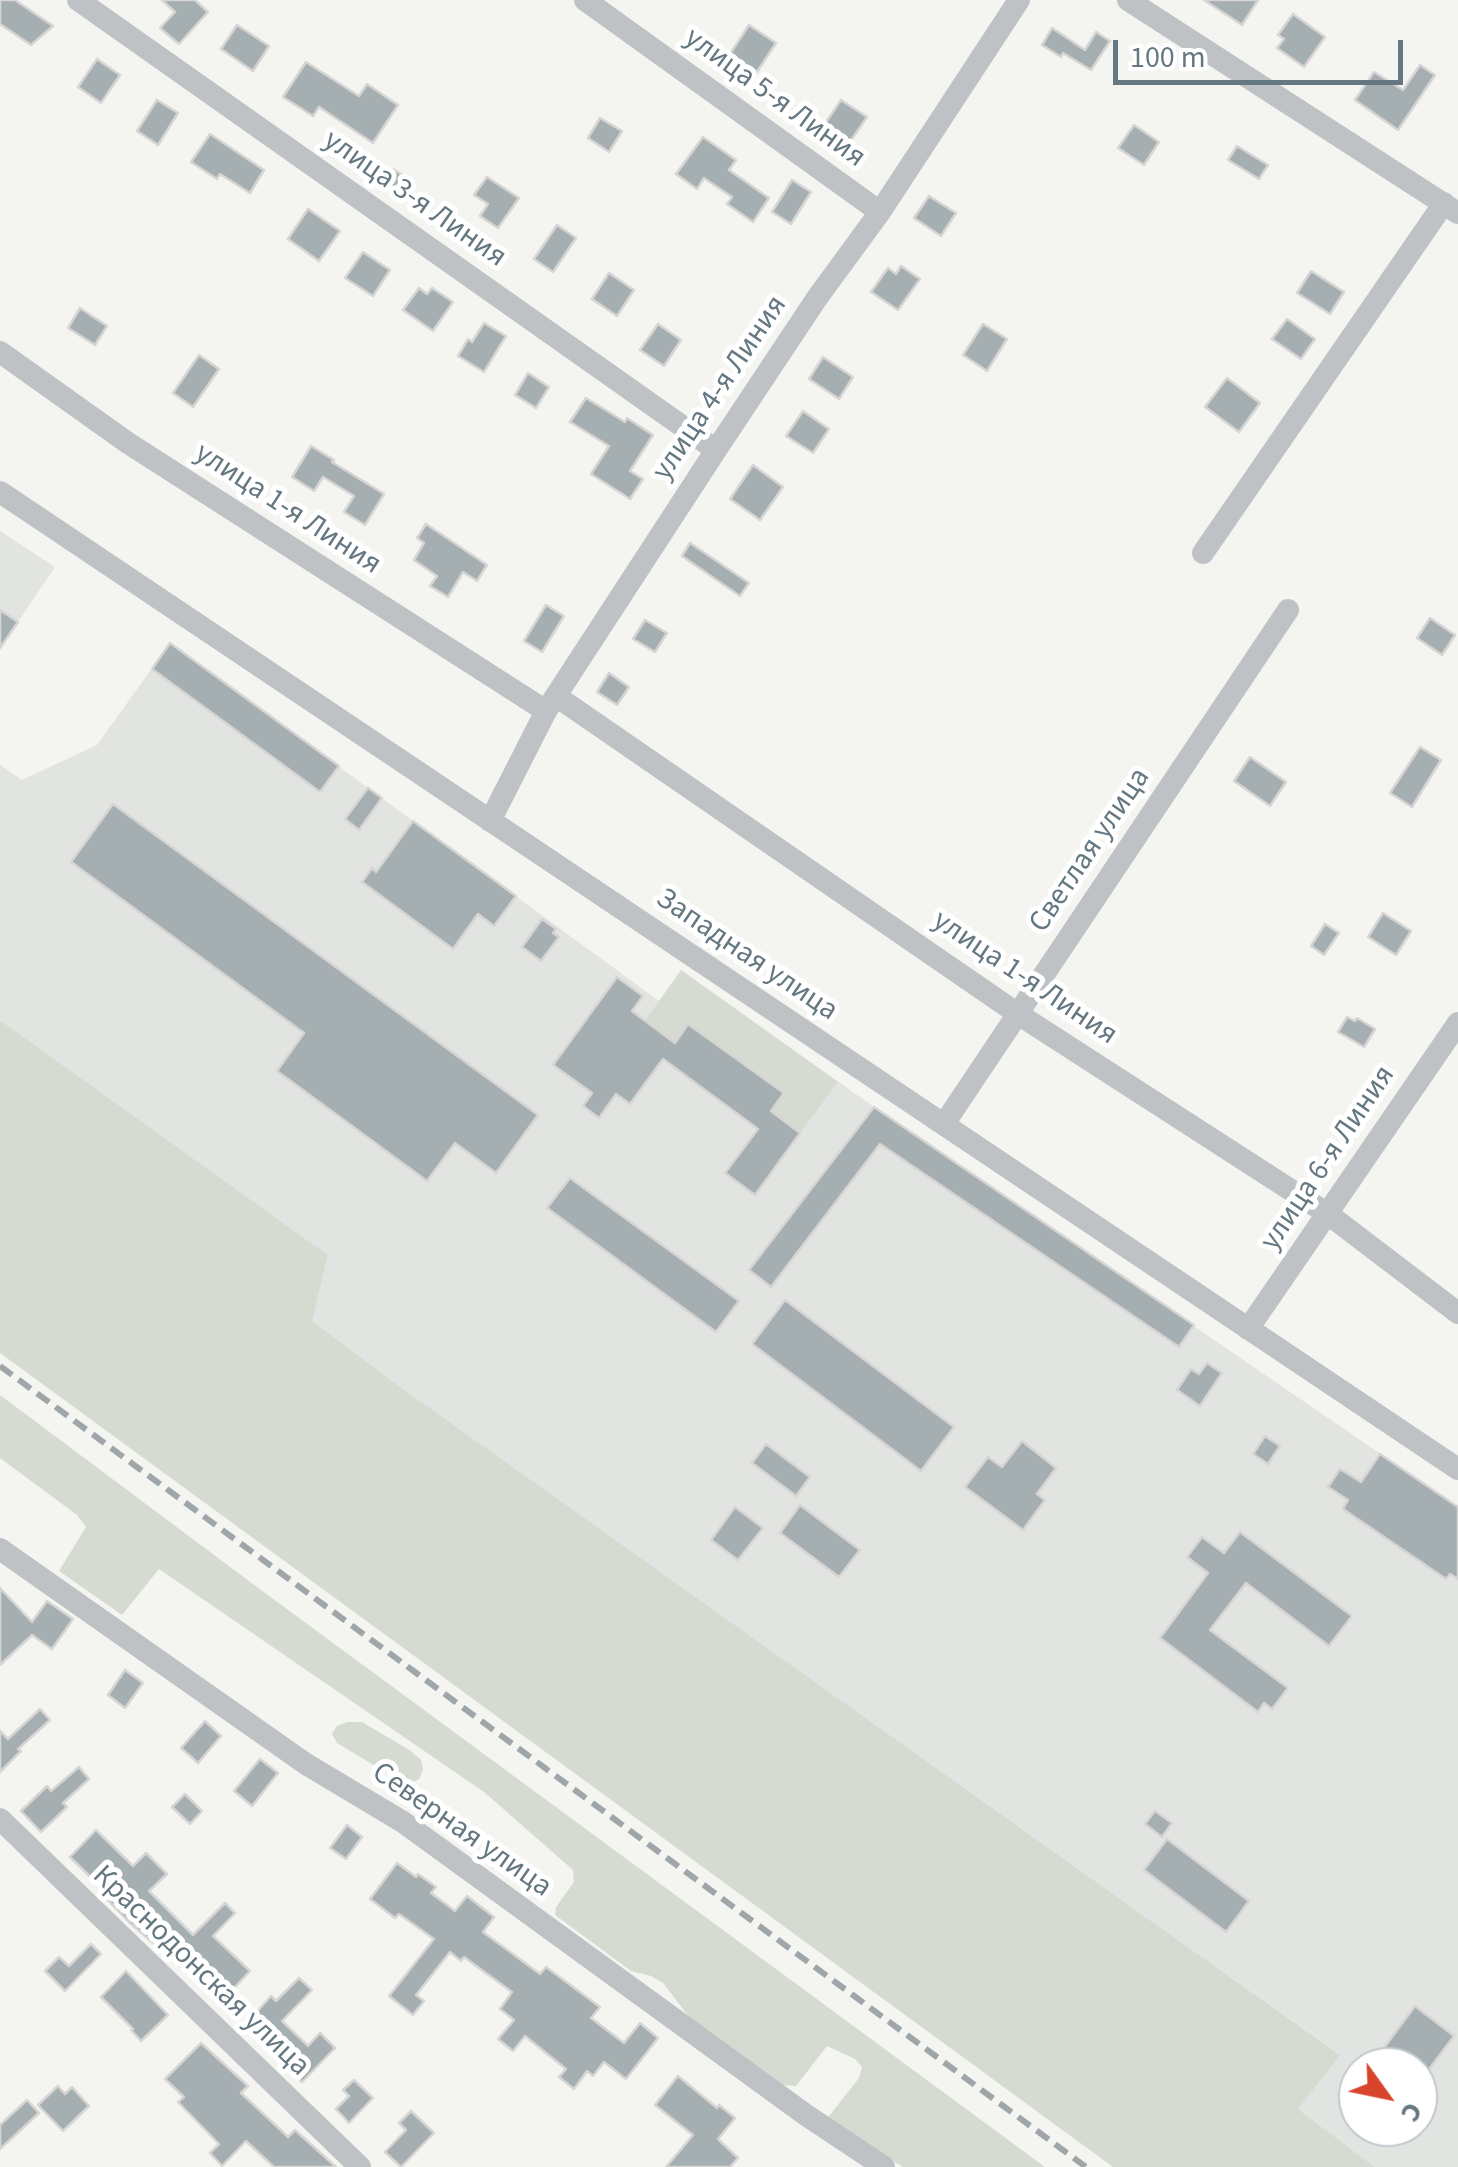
<!DOCTYPE html>
<meta charset="utf-8">
<style>
body{margin:0}
#map{position:relative;width:1458px;height:2167px;overflow:hidden;background:#f4f4f1;font-family:"Source Sans 3",sans-serif}
canvas{display:block}
.north{position:absolute;left:1338px;top:2047px;width:100px;height:100px;box-sizing:border-box;background:#fff;border:2px solid #c1c9cc;border-radius:50%;rotate:123deg;font-size:28px;font-weight:700;line-height:40px;text-align:center;color:#657780}
.north::after{content:'';display:block;margin:auto;width:35px;height:45px;background:#d9442c;clip-path:polygon(50% 0,100% 100%,50% 72%,0 100%)}
.scale{position:absolute;left:1113px;top:40px;width:290px;height:45px;box-sizing:border-box;border:5px solid #657780;border-top:0;padding-left:12px;font-size:30px;line-height:35px;white-space:nowrap;color:#657780;-webkit-text-stroke:8px #fff;paint-order:stroke}
</style>
<div id="map">
<canvas width="1458" height="2167"></canvas>
<div class="north">С</div>
<div class="scale">100 m</div>
</div>
<script>
const ctx = document.querySelector('canvas').getContext('2d');
ctx.lineJoin = 'round';
function fill(path, color) {
  ctx.fillStyle = color;
  ctx.fill(path, 'evenodd');
}
function poly(rows) {
  const path = new Path2D();
  for (const r of rows) {
    path.moveTo(r[0], r[1]);
    for (let i = 2; i < r.length; i += 2) path.lineTo(r[i], r[i + 1]);
  }
  return path;
}
function stroke(path, color, width, dash) {
  ctx.strokeStyle = color;
  ctx.lineWidth = width;
  ctx.lineCap = dash ? 'butt' : 'round';
  ctx.setLineDash(dash || []);
  ctx.stroke(path);
}
function write(font, color, halo, rows, align = 'center') {
  ctx.font = font + ' "Source Sans 3",sans-serif';
  ctx.lineWidth = 10;
  ctx.setLineDash([]);
  ctx.textBaseline = 'middle';
  ctx.strokeStyle = halo;
  ctx.fillStyle = color;
  for (const [text, x, y, turn = 0] of rows) {
    ctx.save();
    ctx.translate(x, y);
    ctx.rotate((+turn || 0) * Math.PI / 180);
    ctx.textAlign = isNaN(turn) ? turn : align;
    if (halo) ctx.strokeText(text, 0, 0);
    ctx.fillText(text, 0, 0);
    ctx.restore();
  }
}
fill(poly([
 [0,531,55,567,0,648],
 [170,643,659,1001,681,970,874,1107,1458,1507,1458,2167,1375,2167,1298,2109,1339,2054,392,1381,311,1321,328,1255,0,1020,0,765,22,780,97,745],
 [1358,2067,1418,2067,1418,2127,1358,2127]
]), '#e2e4e2');
fill(poly([
 [681,970,838,1082,800,1133,771,1111,783,1093,689,1024,675,1043,645,1021],
 [0,1020,328,1255,312,1321,392,1381,1340,2055,1298,2109,1375,2167,1113,2167,0,1353],
 [0,1395,257,1587,1045,2167,903,2167,826,2120,859,2078,862,2067,855,2059,827,2046,796,2086,782,2085,689,2017,663,1983,651,1976,631,1971,555,1915,556,1907,574,1882,573,1870,484,1792,159,1569,122,1615,59,1571,86,1527,77,1515,0,1458],
 [348,1722,362,1722,411,1751,421,1760,423,1770,419,1779,410,1784,392,1776,337,1743,332,1734,337,1726]
]), '#d6dbd2');
const building = poly([
 [0,0,15,0,53,26,31,45,0,24,0,0],
 [162,0,195,0,208,12,179,44,160,28,175,12,162,0],
 [1204,0,1258,0,1242,25,1204,0],
 [1293,14,1325,37,1304,67,1277,48,1284,39,1278,35,1293,14],
 [237,25,269,46,253,71,221,49,237,25],
 [749,25,776,43,757,72,730,54,749,25],
 [1052,28,1085,50,1096,32,1110,41,1091,70,1063,53,1061,57,1042,45,1052,28],
 [97,59,120,75,101,103,78,87,97,59],
 [306,62,359,96,367,84,398,105,373,143,319,107,313,116,283,97,306,62],
 [1420,65,1435,75,1398,130,1355,100,1374,72,1403,90,1420,65],
 [157,100,178,113,158,145,137,131,157,100],
 [841,100,867,117,845,149,820,131,841,100],
 [600,118,622,131,609,152,588,138,600,118],
 [1134,125,1159,142,1144,165,1118,148,1134,125],
 [210,134,264,170,250,193,220,174,217,179,191,162,210,134],
 [703,137,736,160,729,170,769,198,753,222,727,204,732,197,704,178,697,189,676,174,703,137],
 [1237,146,1268,165,1259,179,1228,160,1237,146],
 [393,169,415,183,407,197,384,182,393,169],
 [487,177,519,198,498,228,480,216,488,204,474,195,487,177],
 [792,180,811,192,791,224,772,212,792,180],
 [929,196,956,213,941,236,914,218,929,196],
 [308,209,340,231,319,261,288,239,308,209],
 [557,225,576,238,553,272,534,259,557,225],
 [363,252,390,270,373,296,345,278,363,252],
 [901,266,920,279,898,310,871,292,888,268,896,274,901,266],
 [1311,271,1344,292,1330,314,1297,293,1311,271],
 [609,273,634,290,617,316,592,299,609,273],
 [419,288,427,294,432,288,453,302,433,331,403,310,419,288],
 [80,308,107,326,95,345,68,328,80,308],
 [1287,319,1315,339,1301,359,1272,339,1287,319],
 [484,323,506,336,484,372,458,356,468,339,472,342,484,323],
 [658,324,681,340,664,366,640,350,658,324],
 [983,324,1007,339,987,371,963,355,983,324],
 [199,355,219,369,193,407,173,393,199,355],
 [823,357,853,377,839,399,809,379,823,357],
 [528,373,549,387,536,408,515,395,528,373],
 [1227,378,1260,403,1239,432,1205,407,1227,378],
 [586,398,625,422,627,418,653,435,630,471,643,479,630,499,591,474,609,446,570,422,586,398],
 [803,411,829,429,813,453,786,436,803,411],
 [311,446,334,460,332,462,384,494,365,525,344,512,354,496,323,477,314,491,292,477,311,446],
 [753,465,783,487,760,520,730,499,753,465],
 [426,524,487,565,477,581,463,572,448,597,430,586,437,576,414,560,424,543,417,538,426,524],
 [690,543,749,583,740,596,682,556,690,543],
 [546,605,564,616,542,652,524,641,546,605],
 [0,610,18,622,0,648,0,610],
 [1430,618,1455,635,1442,655,1417,638,1430,618],
 [645,620,667,633,655,652,633,639,645,620],
 [170,643,339,766,320,792,152,669,170,643],
 [609,673,629,687,617,705,597,692,609,673],
 [1420,747,1441,760,1412,807,1390,793,1420,747],
 [1250,757,1286,782,1270,806,1234,781,1250,757],
 [368,788,382,798,359,830,345,819,368,788],
 [113,804,538,1115,496,1173,455,1143,427,1181,277,1071,304,1033,71,862,113,804],
 [413,821,516,896,494,926,478,914,453,949,362,882,372,868,376,872,413,821],
 [1383,913,1411,931,1396,955,1368,937,1383,913],
 [542,919,556,929,553,933,559,937,541,961,522,947,542,919],
 [1325,924,1339,933,1324,955,1311,946,1325,924],
 [617,977,643,996,632,1011,675,1043,688,1024,784,1093,771,1111,800,1133,755,1195,725,1173,758,1129,663,1059,630,1104,616,1094,599,1118,583,1106,592,1093,553,1065,617,977],
 [1347,1017,1355,1021,1357,1018,1375,1029,1364,1047,1338,1032,1347,1017],
 [874,1107,1194,1325,1179,1347,880,1144,771,1287,749,1270,874,1107],
 [570,1178,739,1301,716,1332,547,1208,570,1178],
 [785,1300,954,1427,921,1471,752,1344,785,1300],
 [1207,1363,1222,1373,1200,1406,1177,1390,1191,1369,1199,1374,1207,1363],
 [1265,1436,1280,1446,1268,1464,1253,1454,1265,1436],
 [1022,1441,1056,1468,1037,1494,1045,1500,1023,1530,965,1487,988,1457,1002,1467,1022,1441],
 [766,1444,810,1477,796,1496,752,1463,766,1444],
 [1380,1454,1458,1507,1458,1579,1450,1574,1446,1579,1343,1509,1348,1500,1328,1487,1340,1469,1361,1482,1380,1454],
 [800,1505,860,1550,839,1577,780,1533,800,1505],
 [735,1507,763,1528,738,1560,711,1540,735,1507],
 [1240,1532,1352,1616,1329,1646,1246,1583,1210,1630,1288,1688,1272,1709,1264,1703,1258,1712,1160,1638,1208,1573,1187,1557,1202,1537,1224,1553,1240,1532],
 [0,1588,32,1622,47,1601,73,1619,52,1649,32,1635,0,1665,0,1588],
 [125,1670,143,1683,125,1708,108,1695,125,1670],
 [40,1709,50,1720,18,1749,21,1751,0,1772,0,1731,8,1739,40,1709],
 [205,1721,221,1736,198,1763,181,1748,205,1721],
 [260,1759,278,1773,252,1806,234,1791,260,1759],
 [79,1767,89,1779,63,1803,67,1807,41,1832,21,1811,47,1786,51,1791,79,1767],
 [185,1794,202,1811,190,1824,172,1807,185,1794],
 [1155,1811,1172,1823,1162,1837,1145,1824,1155,1811],
 [347,1825,362,1837,346,1859,330,1848,347,1825],
 [96,1830,133,1866,146,1853,167,1874,149,1891,193,1935,225,1903,235,1913,213,1936,250,1971,221,2002,129,1922,103,1895,106,1892,70,1857,96,1830],
 [1167,1839,1249,1901,1226,1932,1144,1870,1167,1839],
 [397,1863,416,1877,418,1874,436,1887,431,1893,455,1911,467,1896,494,1917,483,1932,540,1974,546,1967,600,2007,591,2018,624,2043,640,2023,658,2038,626,2079,604,2062,593,2076,587,2071,574,2089,559,2077,566,2069,525,2036,513,2051,498,2039,514,2020,500,2009,512,1992,464,1957,461,1961,450,1952,416,1995,424,2001,413,2015,389,1996,434,1939,399,1914,395,1918,370,1899,397,1863],
 [91,1944,101,1954,65,1991,45,1971,59,1957,69,1966,91,1944],
 [126,1971,168,2015,141,2041,131,2030,133,2029,101,1997,126,1971],
 [299,1978,312,1990,282,2021,308,2046,320,2033,335,2048,302,2082,274,2055,277,2052,254,2030,262,2022,254,2015,271,1996,276,2001,299,1978],
 [1415,2006,1454,2036,1418,2084,1418,2067,1393,2067,1378,2056,1415,2006],
 [201,2043,248,2086,241,2093,288,2137,295,2130,336,2167,274,2167,246,2141,222,2166,210,2153,219,2144,178,2102,184,2097,165,2079,201,2043],
 [678,2076,717,2108,719,2105,735,2118,718,2139,738,2158,730,2167,666,2167,693,2135,655,2105,678,2076],
 [354,2080,373,2098,349,2123,336,2109,349,2096,343,2090,354,2080],
 [58,2086,65,2094,72,2087,89,2106,63,2131,38,2105,58,2086],
 [27,2100,39,2113,0,2149,0,2125,27,2100],
 [411,2111,434,2133,401,2167,385,2152,406,2130,399,2123,411,2111]
]);
fill(building, '#a5aeb1');
stroke(building, '#d6d5d3', 2.5);
stroke(poly([
 [78,0,716,450],
 [585,0,880,212],
 [1128,0,1458,213],
 [0,352,128,443,546,711],
 [0,492,1458,1469],
 [1203,553,1444,203],
 [556,696,1018,1014,1328,1214,1458,1313],
 [490,821,546,711,716,450,817,298,880,212,1019,0],
 [944,1124,1288,610],
 [1248,1329,1458,1023],
 [0,1549,306,1764,403,1822,806,2115,884,2167],
 [0,1819,360,2167]
]), '#bec2c5', 22);
stroke(poly([
 [0,1366,1086,2167]
]), '#9fa6aa', 6, [15, 8]);
write('30px', '#657780', '#fff', [
 ["улица 5-я Линия",774,99,36],
 ["улица 3-я Линия",414,200,35],
 ["улица 4-я Линия",721,389,-56],
 ["улица 1-я Линия",287,510,33],
 ["Светлая улица",1091,851,-56],
 ["Западная улица",746,956,34],
 ["улица 1-я Линия",1024,979,34],
 ["улица 6-я Линия",1329,1159,-56],
 ["Северная улица",461,1831,35],
 ["Краснодонская улица",200,1972,44]
]);
</script>
